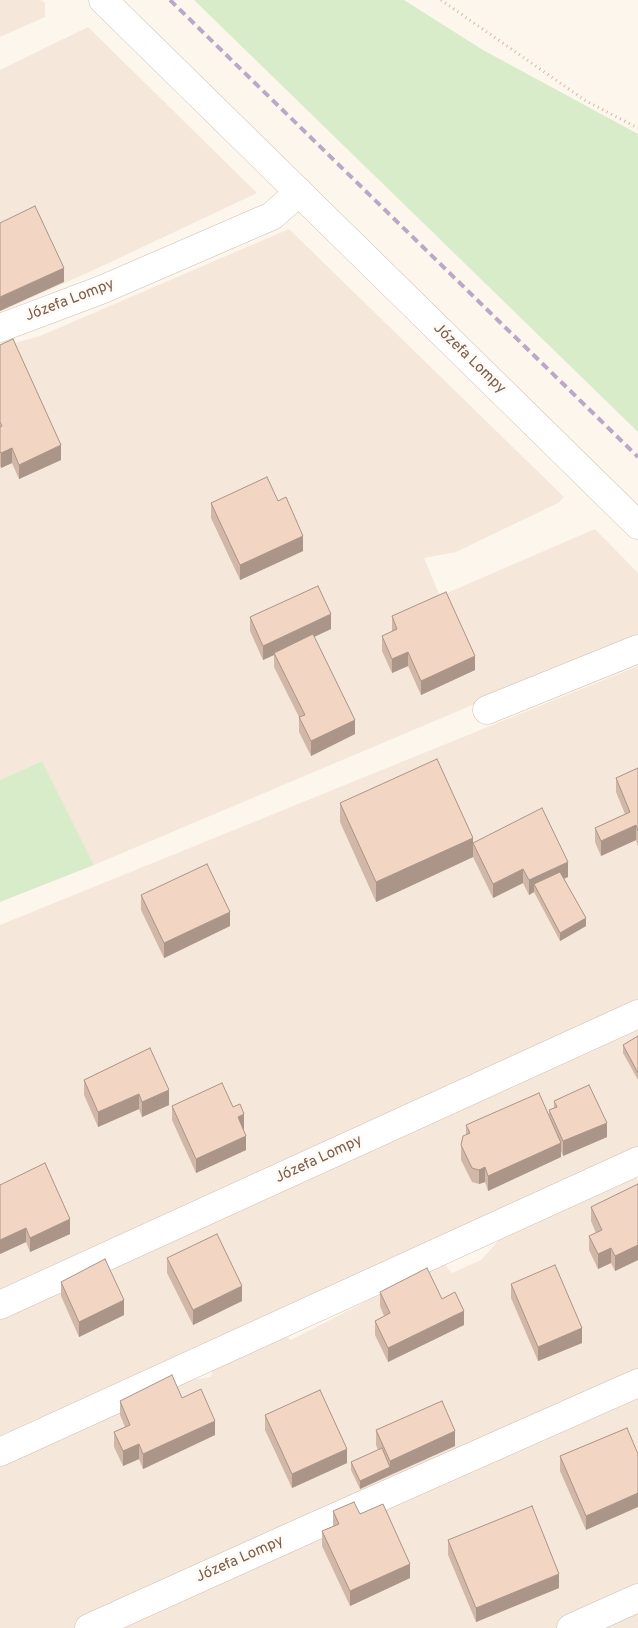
<!DOCTYPE html>
<meta charset="utf-8">
<style>
body{margin:0}
canvas{display:block;background:#fdf6ec}
</style>
<canvas width="638" height="1628"></canvas>
<script>
const ctx = document.querySelector('canvas').getContext('2d');
ctx.lineJoin = 'round';
function fill(path, color) {
  ctx.fillStyle = color;
  ctx.fill(path, 'evenodd');
}
function poly(rows) {
  const path = new Path2D();
  for (const r of rows) {
    path.moveTo(r[0], r[1]);
    for (let i = 2; i < r.length; i += 2) path.lineTo(r[i], r[i + 1]);
  }
  return path;
}
function stroke(path, color, width, dash) {
  ctx.strokeStyle = color;
  ctx.lineWidth = width;
  ctx.lineCap = dash ? 'butt' : 'round';
  ctx.setLineDash(dash || []);
  ctx.stroke(path);
}
function write(font, color, halo, rows, align = 'center') {
  ctx.font = font + ' Overpass,sans-serif';
  ctx.lineWidth = 5;
  ctx.setLineDash([]);
  ctx.textBaseline = 'middle';
  ctx.strokeStyle = halo;
  ctx.fillStyle = color;
  for (const [text, x, y, turn = 0] of rows) {
    ctx.save();
    ctx.translate(x, y);
    ctx.rotate((+turn || 0) * Math.PI / 180);
    ctx.textAlign = isNaN(turn) ? turn : align;
    if (halo) ctx.strokeText(text, 0, 0);
    ctx.fillText(text, 0, 0);
    ctx.restore();
  }
}
fill(poly([
 [0,0,41,0,45,3,45,17,0,37],
 [88,27,257,193,98,268,0,312,0,70],
 [289,229,564,497,558,503,456,552,424,558,440,596,595,529,638,573,638,635,94,865,42,761,0,780,0,347,40,336],
 [638,666,638,1147,0,1441,0,925],
 [633,1172,638,1181,638,1628,0,1628,0,1464,167,1383,211,1377,213,1365,281,1333,291,1340,443,1262,452,1273,481,1260,511,1227]
]), '#f5e8da');
fill(poly([
 [194,0,404,0,483,50,638,134,638,432],
 [42,761,94,865,0,902,0,780]
]), '#d8ecc9');
const street = poly([
 [103,0,638,525],
 [0,328,101,290,272,216,299,192],
 [487,710,638,649],
 [0,1305,638,1014],
 [0,1452,638,1161],
 [89,1628,304,1531,638,1383],
 [571,1628,638,1598]
]);
stroke(street, '#d1beb0', 29);
stroke(poly([
 [441,0,586,101,638,128]
]), '#d9b8a5', 3, [1, 4]);
stroke(street, '#fff', 28);
stroke(poly([
 [170,0,638,457]
]), '#b9a8c9', 4, [8, 5]);
fill(poly([
 [0,345,61,460,19,479,12,463,1,468,0,466],
 [278,501,303,551,240,580,211,518,211,503],
 [392,616,475,670,421,695,408,666,392,673,382,651,382,636,392,632],
 [250,617,331,629,314,637,355,734,311,756,299,732,299,717,274,667,274,655,263,660,250,631],
 [638,768,638,846,636,840,601,856,595,842,595,828,625,814,616,792,616,778],
 [340,803,473,843,568,877,564,878,586,926,560,941,534,892,529,895,523,883,493,898,473,857,376,902,340,822],
 [141,895,230,926,164,958,141,910],
 [638,1036,638,1080,623,1053,623,1045],
 [150,1048,169,1105,142,1117,139,1109,98,1127,84,1095,84,1080],
 [554,1101,607,1137,563,1156,561,1151,561,1157,488,1191,485,1182,479,1184,472,1182,461,1160,461,1145,466,1134,466,1125,549,1116,549,1110,554,1108],
 [172,1106,244,1129,243,1129,246,1150,196,1173,172,1120],
 [638,1184,638,1260,615,1271,611,1263,598,1269,589,1250,589,1236,596,1233,591,1221,591,1207],
 [0,1185,70,1234,30,1252,26,1242,0,1254],
 [167,1258,242,1301,193,1325,167,1273],
 [61,1282,124,1315,79,1337,61,1296],
 [511,1284,582,1343,538,1361,511,1298],
 [380,1292,442,1299,464,1325,388,1362,375,1335,375,1321,384,1316,380,1306],
 [182,1398,215,1435,143,1469,139,1459,123,1466,114,1447,114,1432,125,1427,120,1415,120,1401],
 [265,1415,347,1463,292,1488,265,1430],
 [627,1428,586,1530,560,1471,560,1456],
 [376,1430,455,1446,360,1489,351,1470,351,1462,378,1450,376,1445],
 [333,1511,360,1514,410,1578,350,1606,322,1546,322,1531,333,1526],
 [448,1540,559,1588,476,1622,448,1555]
]), '#d1b7a8');
fill(poly([
 [64,268,64,282,0,311,0,297],
 [61,445,61,460,19,479,19,465],
 [12,448,12,463,1,468,1,453],
 [303,536,303,551,240,580,240,565],
 [331,614,331,629,275,655,274,653,274,655,263,660,263,646],
 [408,652,408,666,392,673,392,659],
 [475,656,475,670,421,695,421,681],
 [355,720,355,734,311,756,311,741],
 [636,825,636,840,601,856,601,841],
 [473,838,473,857,376,902,376,882],
 [568,862,568,877,537,891,534,884,534,892,529,895,529,880],
 [523,869,523,883,493,898,493,884],
 [230,912,230,926,164,958,164,943],
 [586,918,586,926,560,941,560,933],
 [169,1090,169,1105,142,1117,142,1102],
 [139,1094,139,1109,98,1127,98,1112],
 [244,1114,244,1129,238,1131,238,1117],
 [607,1123,607,1137,563,1156,563,1141],
 [246,1136,246,1150,196,1173,196,1159],
 [561,1143,561,1157,488,1191,488,1176],
 [485,1167,485,1182,479,1184,479,1170],
 [70,1219,70,1234,30,1252,30,1238],
 [26,1228,26,1242,0,1254,0,1240],
 [638,1245,638,1260,615,1271,615,1256],
 [611,1248,611,1263,598,1269,598,1254],
 [242,1286,242,1301,193,1325,193,1310],
 [124,1300,124,1315,79,1337,79,1322],
 [464,1311,464,1325,388,1362,388,1348],
 [582,1328,582,1343,538,1361,538,1347],
 [215,1421,215,1435,143,1469,143,1454],
 [455,1431,455,1446,390,1475,390,1461],
 [139,1444,139,1459,123,1466,123,1451],
 [347,1449,347,1463,292,1488,292,1474],
 [390,1467,390,1475,360,1489,360,1481],
 [638,1493,638,1507,586,1530,586,1516],
 [410,1564,410,1578,350,1606,350,1591],
 [559,1574,559,1588,476,1622,476,1608]
]), '#aa9588');
const building = poly([
 [35,206,64,268,0,297,0,223,35,206],
 [13,339,61,445,19,465,12,448,1,453,0,452,0,427,2,426,0,422,0,345,13,339],
 [267,477,278,501,286,497,303,536,240,565,211,503,267,477],
 [318,586,331,614,263,646,250,617,318,586],
 [446,592,475,656,421,681,408,652,392,659,382,636,397,629,392,616,446,592],
 [313,634,355,720,311,741,299,717,305,715,274,653,313,634],
 [437,759,473,838,376,882,340,803,437,759],
 [638,768,638,831,636,825,601,841,595,828,630,812,616,778,638,768],
 [542,808,568,862,529,880,523,869,493,884,473,843,542,808],
 [207,864,230,912,164,943,141,895,207,864],
 [560,872,586,918,560,933,534,884,560,872],
 [638,1036,638,1073,623,1045,638,1036],
 [150,1048,169,1090,142,1102,139,1094,98,1112,84,1080,150,1048],
 [222,1083,233,1107,240,1104,244,1114,238,1117,246,1136,196,1159,172,1106,222,1083],
 [589,1085,607,1123,563,1141,549,1110,557,1107,554,1101,589,1085],
 [539,1093,561,1143,488,1176,485,1167,479,1170,472,1168,461,1145,463,1136,470,1133,466,1125,539,1093],
 [45,1163,70,1219,30,1238,26,1228,0,1240,0,1185,45,1163],
 [638,1184,638,1245,615,1256,611,1248,598,1254,589,1236,602,1230,591,1207,638,1184],
 [217,1234,242,1286,193,1310,167,1258,217,1234],
 [105,1259,124,1300,79,1322,61,1282,105,1259],
 [555,1265,582,1328,538,1347,511,1284,555,1265],
 [427,1268,442,1299,455,1292,464,1311,388,1348,375,1321,390,1313,380,1292,427,1268],
 [172,1375,182,1398,201,1389,215,1421,143,1454,139,1444,123,1451,114,1432,130,1425,120,1401,172,1375],
 [320,1390,347,1449,292,1474,265,1415,320,1390],
 [442,1401,455,1431,390,1461,376,1430,442,1401],
 [627,1428,638,1454,638,1493,586,1516,560,1456,627,1428],
 [382,1448,390,1467,360,1481,351,1462,382,1448],
 [354,1502,360,1514,383,1504,410,1564,350,1591,322,1531,339,1524,333,1511,354,1502],
 [532,1506,559,1574,476,1608,448,1540,532,1506]
]);
fill(building, '#f3d5c3');
stroke(building, '#aa9588', 1);
write('15px', '#7a5c4d', '#fffaf3', [
 ["Józefa Lompy",70,301,-21],
 ["Józefa Lompy",469,359,44],
 ["Józefa Lompy",319,1160,-25],
 ["Józefa Lompy",240,1560,-24]
]);
</script>
